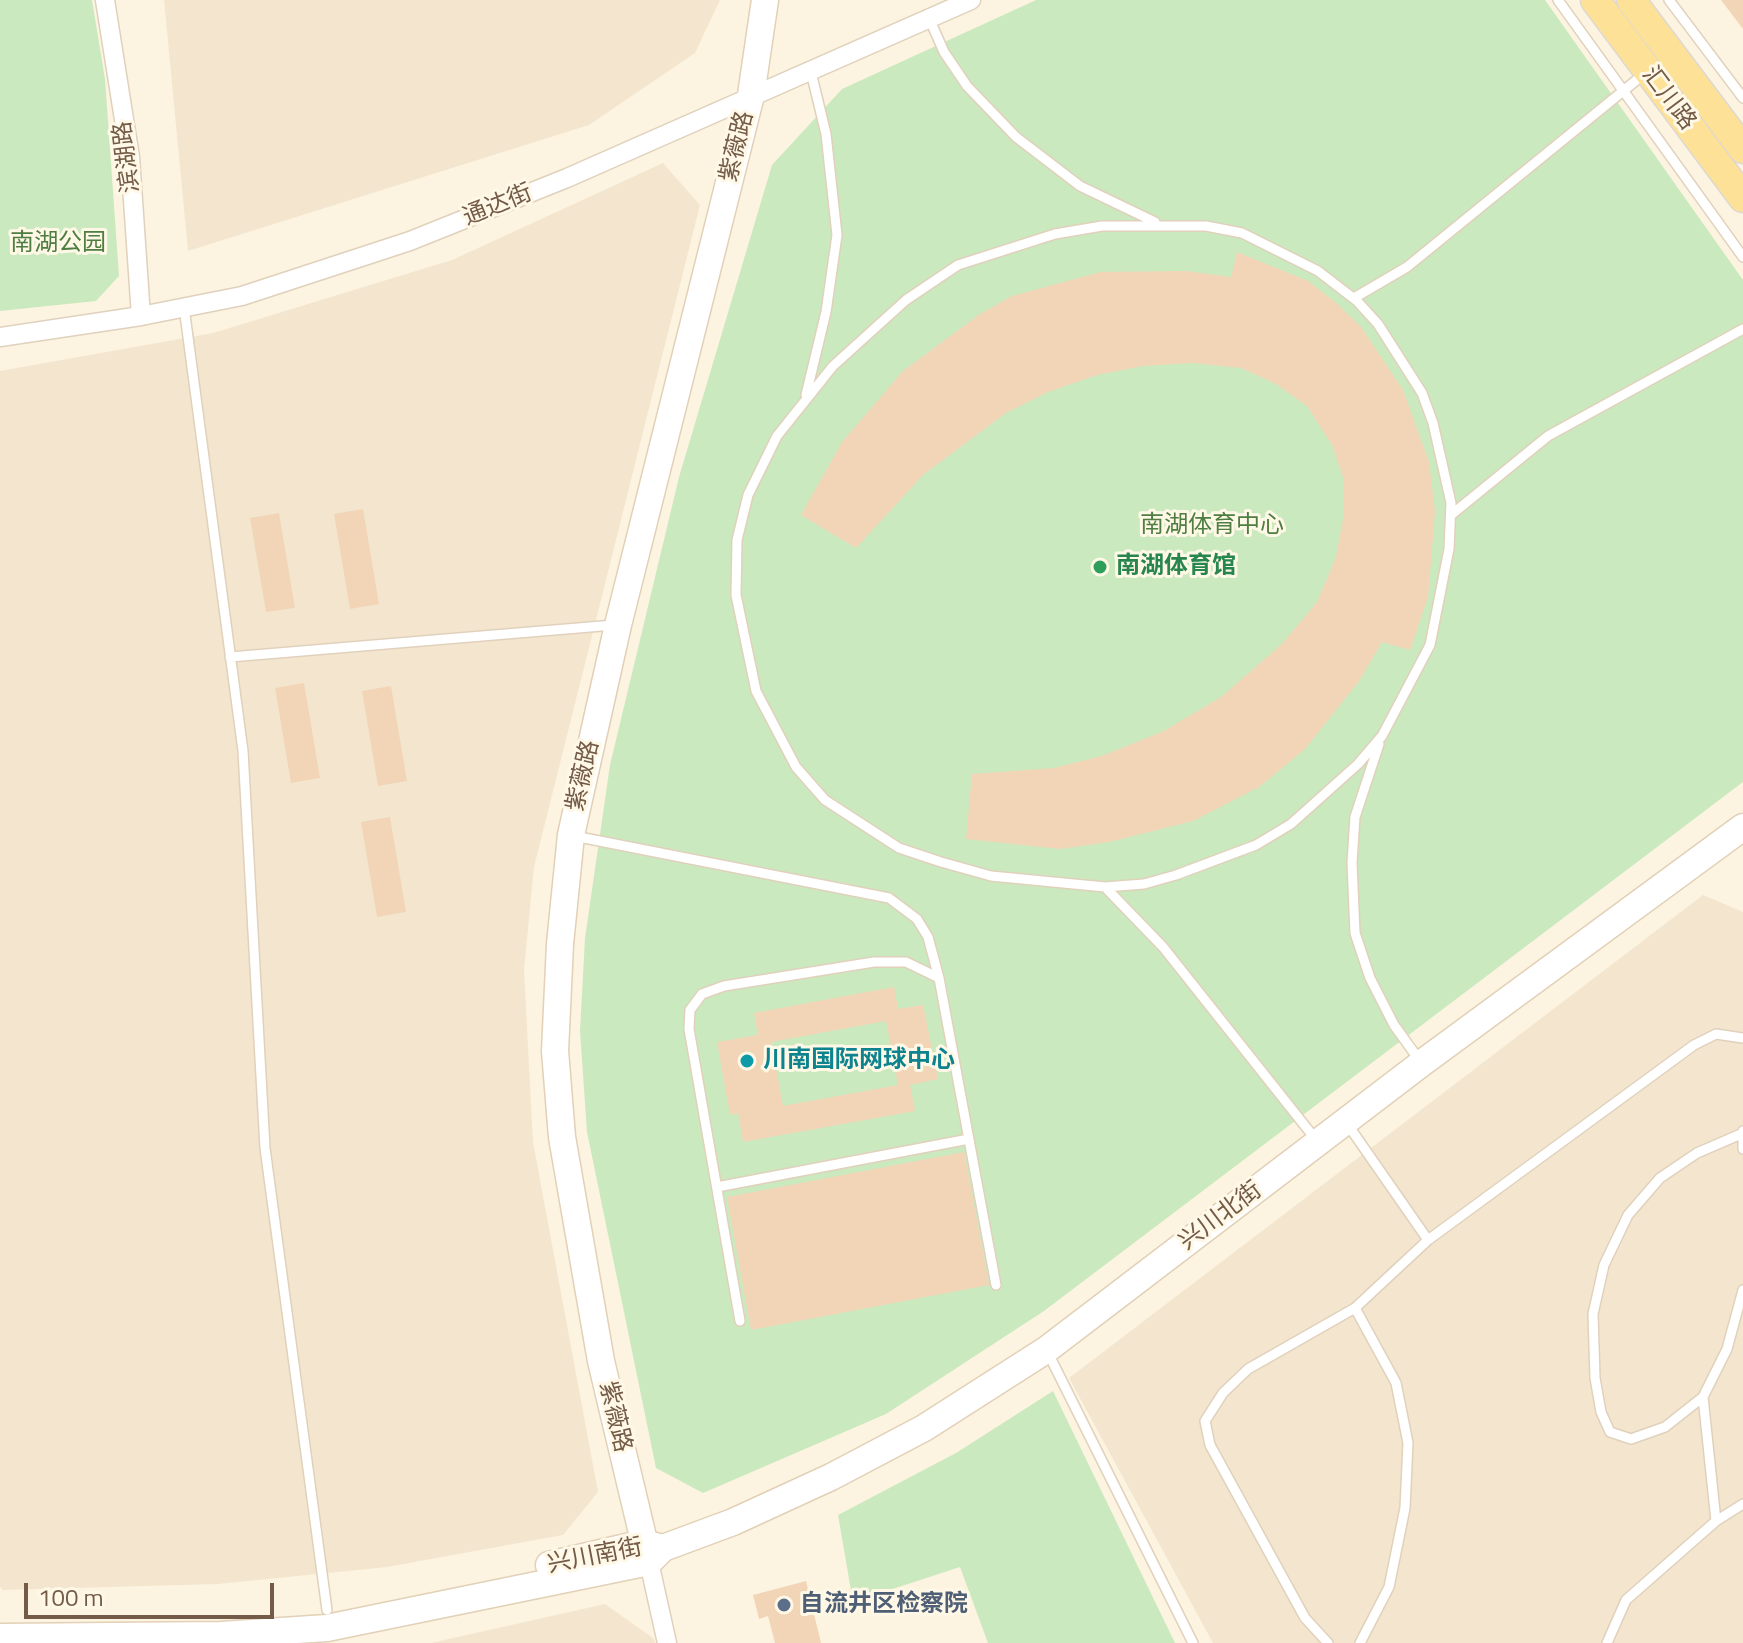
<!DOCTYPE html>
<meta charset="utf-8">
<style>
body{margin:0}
#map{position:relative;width:1743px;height:1643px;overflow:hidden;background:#fcf4e0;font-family:"Titillium Web",sans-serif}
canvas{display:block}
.scale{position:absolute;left:24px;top:1583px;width:250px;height:36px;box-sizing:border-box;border:4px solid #735b47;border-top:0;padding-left:10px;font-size:24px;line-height:28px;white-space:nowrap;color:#735b47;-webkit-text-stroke:6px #fff8e6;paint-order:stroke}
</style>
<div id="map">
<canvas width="1743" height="1643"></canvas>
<div class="scale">100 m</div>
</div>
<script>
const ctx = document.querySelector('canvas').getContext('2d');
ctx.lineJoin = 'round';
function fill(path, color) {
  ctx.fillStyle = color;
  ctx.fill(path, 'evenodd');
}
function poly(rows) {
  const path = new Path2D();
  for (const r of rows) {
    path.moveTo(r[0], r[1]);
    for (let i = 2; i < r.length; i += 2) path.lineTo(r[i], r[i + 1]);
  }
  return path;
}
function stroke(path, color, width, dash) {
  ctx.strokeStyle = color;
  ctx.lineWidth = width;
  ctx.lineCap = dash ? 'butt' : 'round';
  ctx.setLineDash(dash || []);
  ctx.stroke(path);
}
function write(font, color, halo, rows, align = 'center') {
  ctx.font = font + ' "Titillium Web","Noto Sans SC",sans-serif';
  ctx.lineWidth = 6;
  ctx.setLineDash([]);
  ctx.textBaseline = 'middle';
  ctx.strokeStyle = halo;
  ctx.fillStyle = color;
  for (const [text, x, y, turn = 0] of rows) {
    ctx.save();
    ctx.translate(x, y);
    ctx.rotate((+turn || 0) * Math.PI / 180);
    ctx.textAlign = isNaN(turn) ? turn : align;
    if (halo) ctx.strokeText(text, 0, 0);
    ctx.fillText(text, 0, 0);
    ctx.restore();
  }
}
fill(poly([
 [164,0,720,0,695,53,589,125,188,251],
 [663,163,700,205,534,867,524,970,533,1142,598,1492,563,1535,387,1567,218,1584,3,1590,0,1587,0,371,213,333,452,260],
 [1703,895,1743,912,1743,1643,1213,1643,1069,1378],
 [605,1604,653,1638,655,1643,431,1643]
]), '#f4e6ce');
fill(poly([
 [0,0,92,0,105,79,119,276,96,301,0,311],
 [1036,0,1545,0,1743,280,1743,782,1044,1311,886,1414,703,1493,656,1468,587,1132,580,1031,585,938,610,765,679,477,772,165,842,89],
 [1053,1391,1175,1643,988,1643,960,1567,853,1602,838,1515,956,1453]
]), '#cbe9bf');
fill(poly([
 [1721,0,1743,0,1743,29],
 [1237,252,1308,281,1335,302,1361,327,1403,390,1429,462,1435,512,1428,597,1410,650,1382,642,1359,681,1305,749,1259,787,1193,821,1109,842,1060,849,966,839,972,774,1054,768,1102,756,1164,731,1221,697,1282,644,1317,602,1336,557,1343,519,1343,477,1332,445,1307,406,1276,384,1241,368,1192,363,1143,366,1097,375,1048,392,1006,413,924,474,856,548,801,515,842,442,903,371,980,314,1012,296,1101,272,1186,271,1231,277],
 [363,509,379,604,350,609,334,514],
 [279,513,295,608,266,612,250,518],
 [304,683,320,778,291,783,275,688],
 [391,686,407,781,378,786,362,691],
 [390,817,406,912,377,917,361,822],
 [894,987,898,1009,923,1005,938,1079,910,1085,915,1111,743,1142,738,1113,730,1115,717,1042,758,1035,754,1013],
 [886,1021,898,1085,783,1106,771,1042],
 [964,1152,989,1285,751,1330,727,1197],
 [806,1581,821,1643,775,1643,768,1616,759,1619,753,1595]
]), '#f2d5b7');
const lane = poly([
 [1558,0,1743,257],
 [1669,0,1743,98],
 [929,18,944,52,967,86,1016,137,1080,186,1155,222],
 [1354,298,1407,267,1644,74],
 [184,307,243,751,265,1148,327,1610],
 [806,395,826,312,837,235,826,134,810,68],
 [1451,515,1548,436,1743,329],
 [230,657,614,625],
 [1379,744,1355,817,1352,863,1355,933,1370,978,1394,1025,1420,1061],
 [574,836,889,898,917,919,928,937,939,978,996,1285],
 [1105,887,1144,884,1176,875,1256,845,1291,824,1358,764,1382,736,1430,645,1449,549,1451,503,1433,423,1422,393,1378,324,1357,301,1318,271,1242,233,1206,226,1102,226,1055,234,958,265,906,300,833,366,777,436,748,495,737,540,736,595,756,691,796,767,825,800,899,848,941,862,991,876,1105,887,1163,947,1317,1141],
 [1348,1125,1428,1240],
 [1743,1131,1743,1149],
 [1741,1134,1697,1153,1660,1178,1628,1215,1604,1265,1593,1314,1595,1378,1601,1412,1610,1432,1631,1439,1665,1427,1703,1397,1727,1349,1743,1290],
 [717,1187,969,1139],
 [1355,1308,1396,1383,1408,1443,1405,1508,1389,1587,1360,1643],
 [740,1321,689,1029,690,1010,702,994,724,986,874,962,906,962,939,978],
 [1048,1353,1193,1643],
 [1703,1397,1716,1521],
 [1328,1643,1305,1618,1210,1445,1205,1421,1223,1393,1248,1369,1355,1308,1428,1240,1694,1045,1716,1034,1743,1038],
 [1607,1643,1626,1600,1716,1521,1743,1504]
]);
const street = poly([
 [105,0,130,157,141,316],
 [0,337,141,316,242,296,410,241,567,178,971,0],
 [649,1562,667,1643]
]);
const secondary = poly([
 [649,1562,601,1361,562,1137,555,1051,560,944,571,835,618,625,751,95,765,0],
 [549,1565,644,1543,659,1547],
 [0,1637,221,1635,327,1628,649,1562,663,1548,733,1522,831,1477,924,1428,1046,1350,1422,1063,1743,827]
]);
const primary = poly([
 [1595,0,1743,198],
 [1631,0,1743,149]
]);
stroke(lane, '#e0d1bc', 12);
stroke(street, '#e0d1bc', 21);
stroke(secondary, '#e2d0b7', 29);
stroke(primary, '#ddd8d3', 31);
stroke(lane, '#fff', 9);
stroke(street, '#fff', 18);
stroke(secondary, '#fff', 26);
stroke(primary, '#fce197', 28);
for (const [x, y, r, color] of [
 [1100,567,8,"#2e9e5b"],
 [747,1061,8,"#0f9aa8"],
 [784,1605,8,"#5c6f8a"]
]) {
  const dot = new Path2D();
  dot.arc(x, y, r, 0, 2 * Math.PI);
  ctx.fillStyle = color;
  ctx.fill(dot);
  stroke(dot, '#fff8e6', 3);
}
write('24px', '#735b47', '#fff8e6', [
 ["汇川路",1668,99,53],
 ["紫薇路",738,147,-76],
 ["滨湖路",128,157,-97],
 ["通达街",498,206,-22],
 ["紫薇路",584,776,-77],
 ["兴川北街",1221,1217,-37],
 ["紫薇路",614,1417,77],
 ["兴川南街",595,1557,-11]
]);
write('24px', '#4e7e41', '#fff8e6', [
 ["南湖公园",58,244],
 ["南湖体育中心",1212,526]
]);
write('bold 24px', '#27864d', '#fff8e6', [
 ["南湖体育馆",1116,567]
], 'left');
write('bold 24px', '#0d838f', '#fff8e6', [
 ["川南国际网球中心",763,1061]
], 'left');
write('bold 24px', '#4e5e75', '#fff8e6', [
 ["自流井区检察院",800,1605]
], 'left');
</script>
